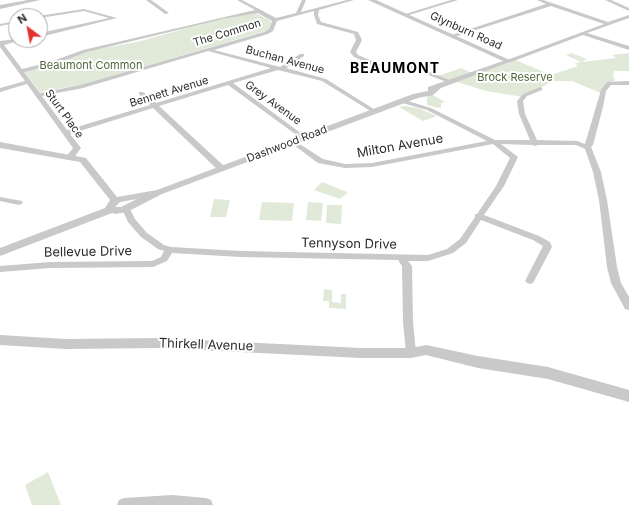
<!DOCTYPE html>
<style>
body{margin:0}
#map{position:relative;width:629px;height:505px;overflow:hidden;background:#fff;font-family:Inter,sans-serif}
canvas{display:block}
.north{position:absolute;left:8px;top:8px;width:40px;height:40px;box-sizing:border-box;background:#fff;border:1px solid #ababab;border-radius:50%;rotate:328deg;font-size:11px;font-weight:700;line-height:16px;text-align:center;color:#2c2c2c}
.north::after{content:'';display:block;margin:auto;width:14px;height:18px;background:#e2312e;clip-path:polygon(50% 0,100% 100%,50% 72%,0 100%)}
</style>
<div id="map">
<canvas width="629" height="505"></canvas>
<div class="north">N</div>
</div>
<script>
const ctx = document.querySelector('canvas').getContext('2d');
ctx.lineJoin = 'round';
function fill(path, color) {
  ctx.fillStyle = color;
  ctx.fill(path, 'evenodd');
}
function poly(rows) {
  const path = new Path2D();
  for (const r of rows) {
    path.moveTo(r[0], r[1]);
    for (let i = 2; i < r.length; i += 2) path.lineTo(r[i], r[i + 1]);
  }
  return path;
}
function write(font, color, halo, rows, align = 'center') {
  ctx.font = font + ' Inter,sans-serif';
  ctx.lineWidth = 4;
  ctx.setLineDash([]);
  ctx.textBaseline = 'middle';
  ctx.strokeStyle = halo;
  ctx.fillStyle = color;
  for (const [text, x, y, turn = 0] of rows) {
    ctx.save();
    ctx.translate(x, y);
    ctx.rotate((+turn || 0) * Math.PI / 180);
    ctx.textAlign = isNaN(turn) ? turn : align;
    if (halo) ctx.strokeText(text, 0, 0);
    ctx.fillText(text, 0, 0);
    ctx.restore();
  }
}
fill(poly([
 [256,13,271,21,269,30,80,85,40,92,23,70,93,50,137,42,212,21],
 [571,53,587,59,582,62,615,58,618,59,612,55,629,53,629,71,614,71,613,77,616,80,609,83,603,94,572,81,553,81,523,97,486,91,454,81,451,82,438,76,461,68,474,74,513,59,551,75,578,66,575,63,581,62,566,55],
 [431,94,445,102,441,103,441,107,438,108,427,105,427,96],
 [404,106,418,108,437,116,423,121,399,107],
 [322,182,347,192,348,192,340,199,314,190],
 [214,199,230,200,226,217,210,217],
 [262,202,294,203,292,221,259,220],
 [308,202,323,203,321,221,306,220],
 [327,205,342,205,341,224,326,223],
 [324,289,332,290,332,302,341,303,341,294,346,294,346,309,329,308,329,301,323,301],
 [48,472,61,505,32,505,25,485]
]), '#e1ead9');
fill(poly([
 [146,0,151,0,169,13,165,14,146,0],
 [237,0,242,0,276,18,296,13,302,0,306,0,301,12,347,0,354,0,319,10,318,15,321,22,358,32,362,40,356,52,358,55,379,64,416,66,454,82,449,83,413,69,378,68,354,57,350,52,356,40,354,34,317,24,314,15,314,11,277,21,273,31,268,34,214,50,280,67,300,54,304,54,304,56,286,68,326,79,377,111,372,112,322,81,278,70,233,83,306,137,306,139,302,139,228,85,159,106,224,166,225,168,221,170,218,170,153,108,70,134,81,148,73,159,67,159,66,157,73,148,27,84,0,92,0,88,25,81,0,47,0,41,16,39,22,40,4,45,22,69,50,62,83,50,255,10,237,0],
 [258,13,272,21,269,29,264,32,80,85,40,93,24,72,54,64,87,52,223,19,258,13],
 [208,51,271,68,156,103,143,92,139,92,139,94,150,105,67,130,42,96,83,88,208,51],
 [451,0,458,0,406,16,402,15,451,0],
 [537,0,543,0,608,22,629,15,629,18,587,33,629,46,629,50,583,35,511,62,507,62,507,60,604,24,551,6,454,37,449,36,546,4,537,0],
 [605,0,611,0,629,8,629,11,605,0],
 [84,9,117,18,40,37,40,33,109,18,84,11,40,18,40,16,38,16,84,9],
 [16,21,16,23,0,26,0,24,16,21],
 [629,81,629,85,611,85,606,91,603,107,593,145,591,147,601,172,607,200,617,267,621,283,629,297,629,310,625,309,611,283,607,267,599,200,593,172,585,149,576,145,538,145,535,146,532,145,501,144,518,157,504,186,484,215,539,236,550,242,552,247,533,283,530,284,527,283,525,281,543,246,533,240,481,220,466,243,453,253,428,261,408,261,412,266,413,322,416,353,415,356,411,357,407,356,406,353,403,322,402,266,398,260,241,257,172,253,167,261,153,267,50,268,0,272,0,266,50,262,152,261,161,257,164,251,158,249,141,237,128,222,122,209,126,206,129,207,135,219,147,233,164,245,171,247,241,251,428,255,447,249,460,239,475,217,475,214,477,214,496,186,510,158,493,144,372,167,345,168,318,163,291,143,291,141,295,141,323,159,345,164,372,163,487,141,427,110,399,102,399,100,401,99,431,108,495,140,530,140,519,114,517,101,523,94,540,87,542,88,542,90,527,96,523,101,525,114,537,140,577,141,585,144,601,90,607,82,629,81],
 [0,197,22,201,23,203,19,205,0,201,0,197],
 [172,495,206,498,211,500,213,505,117,505,119,500,124,498,172,495]
]), '#c9c9c9');
fill(poly([
 [28,0,40,0,0,9,0,5,28,0],
 [368,0,376,0,512,61,441,88,433,95,418,98,162,194,127,212,116,214,112,213,0,256,0,248,105,208,110,200,80,162,0,148,0,142,86,158,117,197,157,190,413,94,428,91,428,87,503,61,368,0],
 [137,199,121,207,115,207,120,202,137,199],
 [0,335,66,339,158,338,361,348,411,348,426,345,478,356,548,367,629,390,629,402,548,379,478,368,426,355,411,358,361,358,158,348,66,349,0,345,0,335]
]), '#c9c9c9');
write('11px', '#2c2c2c', '#fff', [
 ["Glynburn Road",466,31,24],
 ["The Common",227,33,-17],
 ["Buchan Avenue",285,60,15],
 ["Bennett Avenue",169,92,-17],
 ["Grey Avenue",273,103,36],
 ["Sturt Place",64,114,54],
 ["Dashwood Road",287,144,-21]
]);
write('11px', '#4b663a', '#fff', [
 ["Beaumont Common",91,66],
 ["Brock Reserve",515,78]
]);
write('13px', '#2c2c2c', '#fff', [
 ["Milton Avenue",400,146,-10],
 ["Tennyson Drive",349,244,1],
 ["Bellevue Drive",88,252,-1],
 ["Thirkell Avenue",206,345,2]
]);
ctx.letterSpacing = '1px';
write('bold 14px', '#000', '#fff', [
 ["BEAUMONT",395,69]
]);
ctx.letterSpacing = '0px';
</script>
